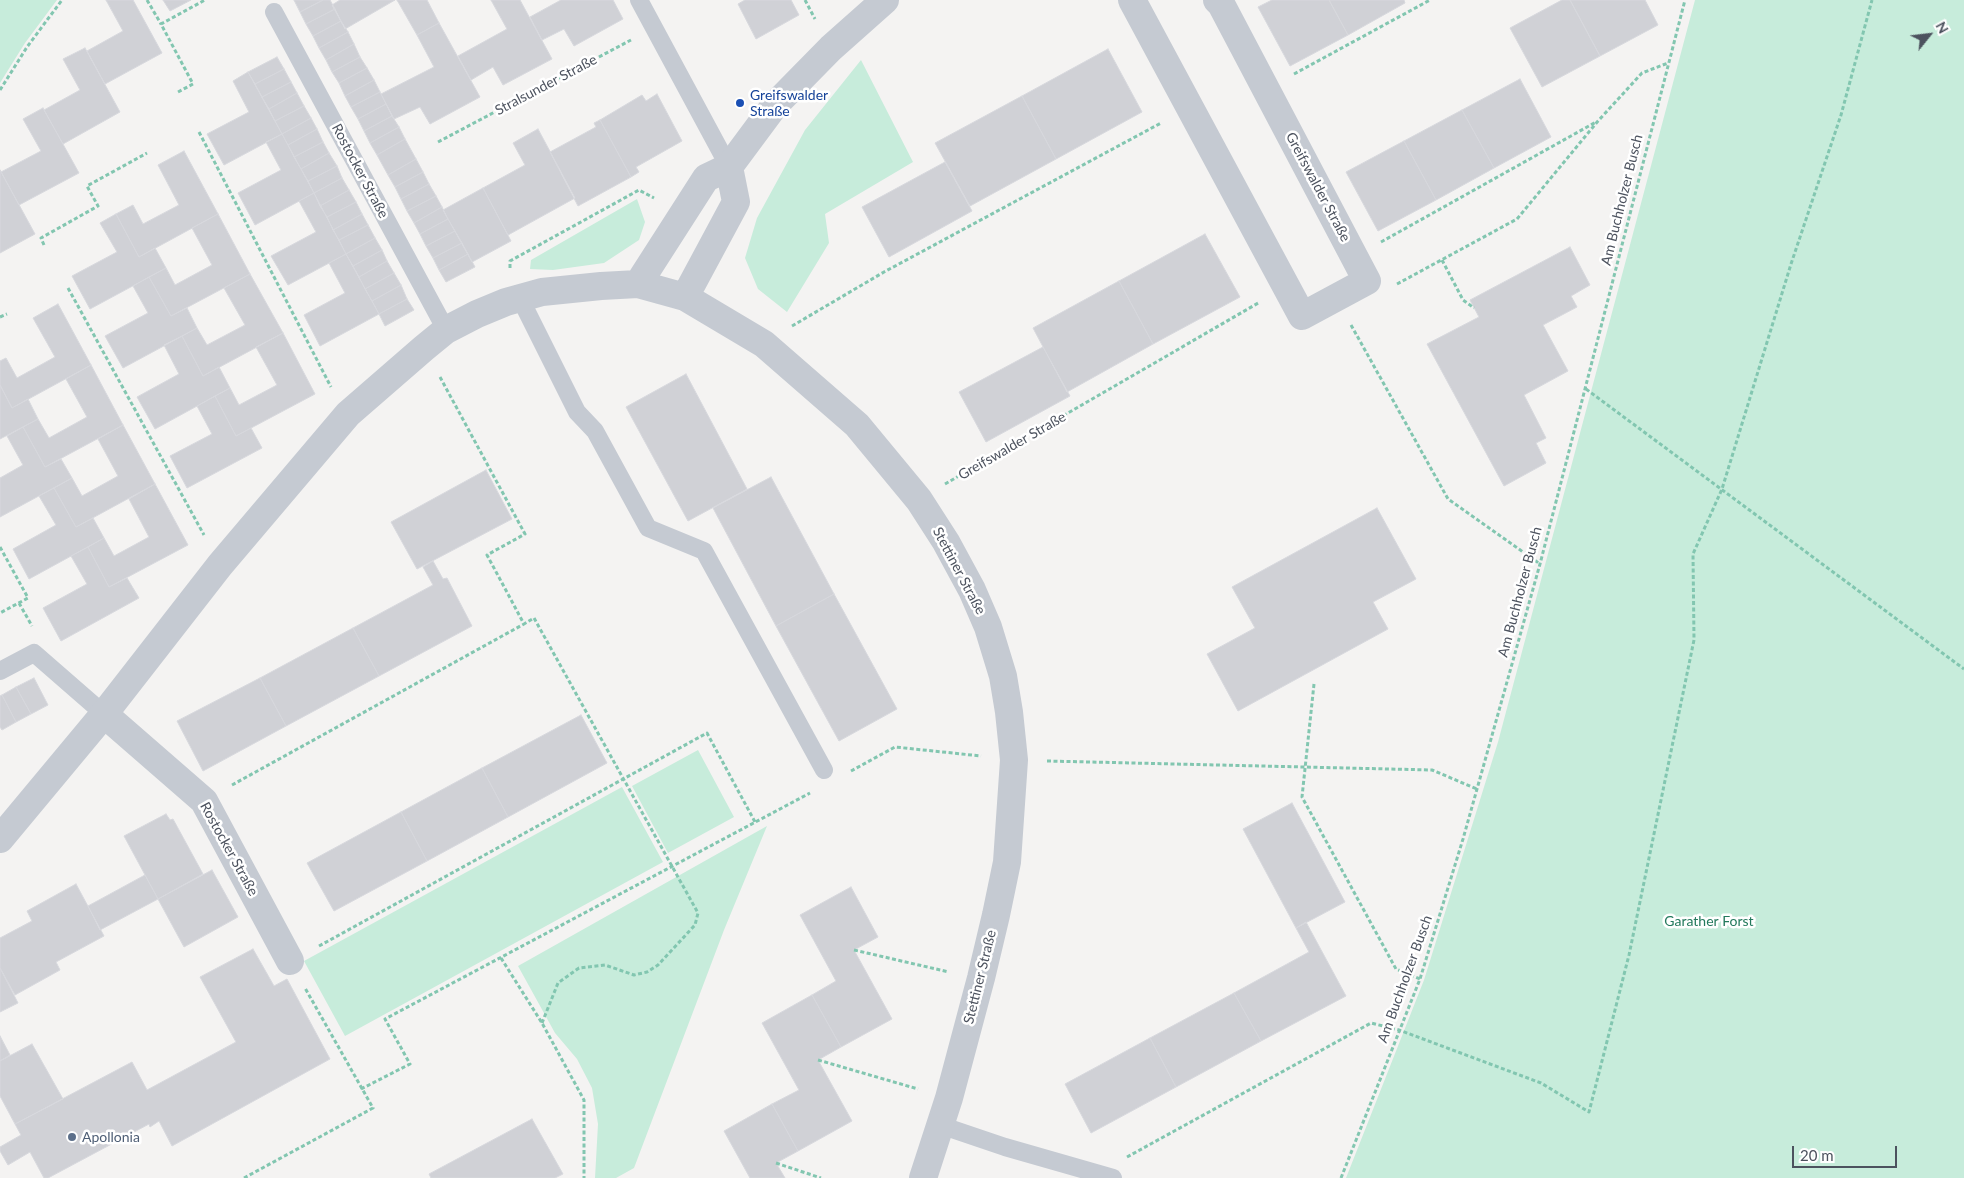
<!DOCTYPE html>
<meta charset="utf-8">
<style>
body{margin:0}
#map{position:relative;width:1964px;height:1178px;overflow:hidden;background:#f4f3f2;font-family:Lato,sans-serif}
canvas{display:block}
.north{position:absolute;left:1904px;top:10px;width:50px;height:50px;-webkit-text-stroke:4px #fff;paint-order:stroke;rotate:61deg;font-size:14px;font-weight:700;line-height:20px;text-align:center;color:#4c525e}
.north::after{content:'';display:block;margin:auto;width:18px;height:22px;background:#4c525e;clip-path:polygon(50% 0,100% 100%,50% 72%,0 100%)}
.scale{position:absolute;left:1792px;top:1146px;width:105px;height:22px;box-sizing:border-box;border:2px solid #4c525e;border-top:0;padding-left:6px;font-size:15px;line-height:18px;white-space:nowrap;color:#4c525e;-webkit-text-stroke:4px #fff;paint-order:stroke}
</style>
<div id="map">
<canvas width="1964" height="1178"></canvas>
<div class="north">N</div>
<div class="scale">20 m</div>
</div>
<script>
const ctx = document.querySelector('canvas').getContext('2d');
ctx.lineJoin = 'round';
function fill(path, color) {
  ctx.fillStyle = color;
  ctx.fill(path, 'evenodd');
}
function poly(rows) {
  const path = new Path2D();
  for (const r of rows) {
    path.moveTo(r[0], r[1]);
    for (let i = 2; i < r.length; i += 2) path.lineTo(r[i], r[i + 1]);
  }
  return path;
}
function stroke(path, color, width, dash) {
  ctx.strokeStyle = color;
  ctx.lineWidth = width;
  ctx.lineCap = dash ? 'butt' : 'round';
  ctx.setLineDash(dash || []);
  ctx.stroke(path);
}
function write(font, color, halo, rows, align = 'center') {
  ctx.font = font + ' Lato,sans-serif';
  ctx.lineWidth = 5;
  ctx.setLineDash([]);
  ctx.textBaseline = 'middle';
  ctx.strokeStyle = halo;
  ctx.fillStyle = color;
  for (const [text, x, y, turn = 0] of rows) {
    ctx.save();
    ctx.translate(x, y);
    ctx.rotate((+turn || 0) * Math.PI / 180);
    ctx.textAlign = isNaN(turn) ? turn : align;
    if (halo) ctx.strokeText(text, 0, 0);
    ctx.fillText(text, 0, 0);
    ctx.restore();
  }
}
fill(poly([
 [0,0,57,0,25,43,0,83],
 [1695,0,1964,0,1964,1178,1346,1178,1424,980,1498,742],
 [861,60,913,162,825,214,829,243,787,312,758,289,745,258,757,218,805,130],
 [637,199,645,222,639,240,604,263,553,270,530,269,531,260],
 [698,750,734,817,668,853,632,786],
 [622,787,663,862,345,1036,304,961],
 [767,826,724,930,634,1168,616,1178,595,1178,598,1124,592,1088,577,1059,555,1033,518,966]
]), '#c7ecdb');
const building = poly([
 [106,0,133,0,162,53,105,84,87,51,123,31,106,0],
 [163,0,191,0,170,11,163,0],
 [294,0,323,0,300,12,294,0],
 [323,0,330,0,335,9,306,24,300,12,323,0],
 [340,0,395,0,345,29,332,5,340,0],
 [397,0,427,0,439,23,417,35,397,0],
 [491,0,520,0,552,59,503,85,493,67,471,80,458,56,507,29,491,0],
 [561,0,613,0,623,19,574,46,564,29,542,40,530,17,561,0],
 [745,0,791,0,799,15,756,39,738,4,745,0],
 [1272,0,1329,0,1348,35,1290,66,1258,7,1272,0],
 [1329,0,1404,0,1405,3,1348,35,1329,0],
 [1562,0,1570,0,1600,56,1542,87,1510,28,1562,0],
 [1570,0,1645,0,1658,25,1600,56,1570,0],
 [335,9,341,21,313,36,306,24,335,9],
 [341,21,348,32,319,48,313,36,341,21],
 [439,23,480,97,430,124,420,107,394,119,381,94,434,67,417,35,439,23],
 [348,32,354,44,326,60,319,48,348,32],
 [354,44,360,57,332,72,326,60,354,44],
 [85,48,120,112,63,144,44,110,80,90,63,59,85,48],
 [1108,49,1142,112,1056,159,1022,96,1108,49],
 [277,57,284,69,255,84,248,72,277,57],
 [360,57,367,68,339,83,332,72,360,57],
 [367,68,374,80,345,96,339,83,367,68],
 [284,69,291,82,262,97,255,84,284,69],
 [248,72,282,134,224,165,207,134,249,112,233,81,248,72],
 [1520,79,1551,137,1494,168,1462,110,1520,79],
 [374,80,380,92,351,107,345,96,374,80],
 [291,82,297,93,269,109,262,97,291,82],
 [380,92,386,104,358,119,351,107,380,92],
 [297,93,304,106,275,121,269,109,297,93],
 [657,94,682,141,636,167,639,172,631,177,600,120,642,95,646,101,657,94],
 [1022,96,1056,159,970,206,935,143,1022,96],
 [386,104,392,116,364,131,358,119,386,104],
 [304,106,311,118,282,134,275,121,304,106],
 [43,108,79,173,19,205,1,172,41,151,23,119,43,108],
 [1462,110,1494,168,1436,200,1404,141,1462,110],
 [392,116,399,127,370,143,364,131,392,116],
 [311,118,317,129,288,145,282,134,311,118],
 [600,120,631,177,578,206,550,152,596,127,594,123,600,120],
 [399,127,405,139,377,155,370,143,399,127],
 [317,129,323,142,294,157,288,145,317,129],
 [538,129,575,198,508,235,483,188,525,165,513,143,538,129],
 [282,134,314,193,255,225,238,193,281,170,266,142,282,134],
 [405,139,416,159,388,175,377,155,405,139],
 [1404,141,1436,200,1378,231,1346,172,1404,141],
 [323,142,329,153,301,169,294,157,323,142],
 [184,151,218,214,139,257,116,214,133,205,143,224,179,205,158,165,184,151],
 [329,153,337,166,308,181,301,169,329,153],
 [416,159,423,172,395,187,388,175,416,159],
 [945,162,972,211,889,257,862,207,945,162],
 [337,166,342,178,314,193,308,181,337,166],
 [0,170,35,234,0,253,0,170],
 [423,172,429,184,401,199,395,187,423,172],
 [342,178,349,190,320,206,314,193,342,178],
 [429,184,436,196,407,211,401,199,429,184],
 [483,188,511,241,472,262,443,210,483,188],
 [349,190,356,202,327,217,320,206,349,190],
 [314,193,346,254,288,285,271,256,316,232,299,201,314,193],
 [436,196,442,207,414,223,407,211,436,196],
 [356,202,362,214,333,230,327,217,356,202],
 [442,207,448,219,420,234,414,223,442,207],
 [116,214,139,257,155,248,166,268,90,309,72,276,117,252,100,223,116,214],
 [218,214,250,274,171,316,149,277,166,268,175,285,212,265,192,228,218,214],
 [362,214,368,225,339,240,333,230,362,214],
 [448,219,455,231,426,246,420,234,448,219],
 [368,225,375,238,346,254,339,240,368,225],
 [455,231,462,243,433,258,426,246,455,231],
 [1205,234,1240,297,1153,344,1119,281,1205,234],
 [375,238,382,250,353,266,346,254,375,238],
 [462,243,468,254,439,270,433,258,462,243],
 [1570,247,1590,285,1571,296,1577,307,1543,325,1568,371,1524,395,1546,438,1536,443,1546,463,1504,486,1427,344,1479,317,1470,300,1570,247],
 [382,250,387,261,359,277,353,266,382,250],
 [346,254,379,314,320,346,304,315,345,293,329,263,346,254],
 [468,254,475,267,446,282,439,270,468,254],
 [387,261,394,273,365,289,359,277,387,261],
 [394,273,401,285,372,301,365,289,394,273],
 [250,274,283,333,203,376,182,336,197,328,207,345,245,325,224,288,250,274],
 [149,277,171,316,187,308,197,328,123,368,105,336,148,313,133,286,149,277],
 [1119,281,1153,344,1067,392,1033,328,1119,281],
 [401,285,407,299,379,314,372,301,401,285],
 [407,299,414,310,385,326,379,314,407,299],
 [58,304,91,365,12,408,0,385,0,361,6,358,17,378,55,357,33,318,58,304],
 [283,333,315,394,236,436,215,396,230,388,239,405,277,385,256,347,283,333],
 [182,336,203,376,219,367,230,388,155,429,137,397,179,374,164,345,182,336],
 [1043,347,1070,396,986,442,959,392,1043,347],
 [91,365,123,425,45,467,23,427,38,419,49,438,87,417,66,379,91,365],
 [686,374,747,489,688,521,626,407,686,374],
 [0,385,12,408,28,399,38,419,0,439,0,385],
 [215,396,236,436,251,428,262,448,187,488,170,456,212,434,197,406,215,396],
 [123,425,155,484,76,527,54,488,72,478,82,496,118,476,98,439,123,425],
 [23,427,45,467,61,459,72,478,0,517,0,478,23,465,7,436,23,427],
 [486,470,512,519,417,569,391,522,486,470],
 [771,477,834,594,776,626,713,508,771,477],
 [155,484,188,545,109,587,88,547,104,538,114,556,149,537,129,499,155,484],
 [54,488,76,527,93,518,104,538,29,579,13,549,56,525,39,496,54,488],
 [1377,508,1416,579,1373,602,1388,629,1238,711,1207,654,1255,628,1232,587,1377,508],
 [88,547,109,587,127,578,139,598,61,641,43,608,87,584,71,556,88,547],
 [433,561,443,579,447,578,472,626,379,676,353,628,433,585,423,567,433,561],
 [834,594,897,709,839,741,776,626,834,594],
 [353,628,379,676,286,726,260,678,353,628],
 [34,678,48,705,31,714,16,687,34,678],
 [260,678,286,726,203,771,177,721,260,678],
 [16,687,31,714,16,722,2,695,16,687],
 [2,695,16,722,2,730,0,727,0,696,2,695],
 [581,715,607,763,508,817,482,768,581,715],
 [482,768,508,817,427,861,401,812,482,768],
 [1292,803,1345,902,1296,928,1243,829,1292,803],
 [401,812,427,861,334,911,307,863,401,812],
 [166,814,170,820,173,819,203,874,158,899,124,836,166,814],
 [212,870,238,917,184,947,158,899,212,870],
 [145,875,158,899,100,930,88,906,145,875],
 [76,884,104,936,56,962,60,970,15,995,0,968,0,938,32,921,27,911,76,884],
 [851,887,878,937,854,950,892,1019,841,1047,812,995,836,981,800,915,851,887],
 [1306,922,1346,996,1261,1041,1234,993,1309,952,1296,928,1306,922],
 [253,949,274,986,287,979,330,1059,172,1146,159,1121,150,1127,149,1124,48,1178,44,1178,30,1152,8,1165,0,1151,0,1147,21,1135,15,1124,132,1062,147,1090,236,1042,200,977,253,949],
 [0,968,18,1003,0,1012,0,968],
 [1234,993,1261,1041,1176,1087,1150,1038,1234,993],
 [812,995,841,1047,818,1060,852,1121,798,1151,772,1104,799,1090,762,1023,812,995],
 [0,1036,10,1055,0,1061,0,1036],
 [1150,1038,1176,1087,1091,1133,1065,1084,1150,1038],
 [32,1044,63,1099,15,1124,0,1096,0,1061,32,1044],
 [772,1104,798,1151,776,1163,785,1178,750,1178,724,1131,772,1104],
 [532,1119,563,1174,555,1178,431,1178,429,1174,532,1119]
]);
fill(building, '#d0d1d6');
stroke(building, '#d7d8dd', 1);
stroke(poly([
 [147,0,161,24],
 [805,0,815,19],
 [1294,74,1430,0],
 [0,90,27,47,62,0],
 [178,92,193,84,161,24,205,0],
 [199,132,331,387],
 [438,142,631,40],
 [1381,242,1596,122],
 [44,245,41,238,98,206,87,186,147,153],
 [1442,260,1463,300,1474,308],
 [510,268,510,261,639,190,654,198],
 [1397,284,1517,219,1598,121,1642,73,1668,63],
 [68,288,204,535],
 [0,317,7,314],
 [1351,325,1448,499,1540,564],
 [792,326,884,272,1161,123],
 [440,377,525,534,487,555,524,624,534,618,698,913,695,925,658,965,647,972,634,975,605,965,579,968,558,983,542,1023],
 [1586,389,1964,669],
 [945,484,1260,302],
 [0,547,28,598,0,613],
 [19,603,32,626],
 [1314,684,1302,797,1396,969,1420,979],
 [1047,761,1432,770,1477,789],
 [851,771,895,747,981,756],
 [232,785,524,624],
 [319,946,707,733,755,822],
 [854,950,949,972],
 [501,958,542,1023,584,1100,584,1178],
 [818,1060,918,1089],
 [361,1089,410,1064,385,1019,810,793],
 [1127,1157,1371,1023,1399,1030,1541,1083,1589,1112,1629,955,1694,640,1693,554,1722,489,1791,264,1841,115,1872,0],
 [776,1163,821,1178],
 [244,1178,373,1108,305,988],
 [1341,1178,1420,979,1463,839,1540,564,1685,0]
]), '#82c6b0', 3, [4, 2.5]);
stroke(poly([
 [639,0,729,167],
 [274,12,446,330],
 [520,298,577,412,595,431,648,528,704,551,824,770],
 [0,671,34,653,104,714],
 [940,1125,1005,1147,1113,1178]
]), '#c5cad2', 18);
stroke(poly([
 [1132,0,1302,316,1367,281,1221,4,1217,0],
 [638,284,706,178,729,167,775,105,831,48,885,0],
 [685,297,736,202,729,167],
 [104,714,204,801,290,961],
 [0,839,104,714,220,565,348,414,424,348,446,330,477,314,506,302,542,292,601,286,638,284,685,297,764,344,857,425,919,500,946,542,972,590,988,627,1003,676,1009,712,1014,760,1007,862,996,915,981,978,949,1098,923,1178]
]), '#c5cad2', 28);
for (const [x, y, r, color] of [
 [740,103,5,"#1a4fb4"],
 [72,1137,5,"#5c6f8a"]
]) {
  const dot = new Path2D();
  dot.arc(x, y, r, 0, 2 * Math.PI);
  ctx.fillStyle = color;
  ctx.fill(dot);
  stroke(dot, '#fff', 2);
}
write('14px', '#4c525e', '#fff', [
 ["Stralsunder Straße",546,85,-28],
 ["Rostocker Straße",360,171,62],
 ["Greifswalder Straße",1318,187,62],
 ["Am Buchholzer Busch",1622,200,-76],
 ["Greifswalder Straße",1012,446,-30],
 ["Stettiner Straße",959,571,62],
 ["Am Buchholzer Busch",1520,592,-75],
 ["Rostocker Straße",229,849,61],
 ["Stettiner Straße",980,977,-76],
 ["Am Buchholzer Busch",1405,979,-70]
]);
write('14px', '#164399', '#fff', [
 ["Greifswalder",750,95],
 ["Straße",750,111]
], 'left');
write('14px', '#23795c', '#fff', [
 ["Garather Forst",1709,921]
]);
write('14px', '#4e5e75', '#fff', [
 ["Apollonia",82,1137]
], 'left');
</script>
